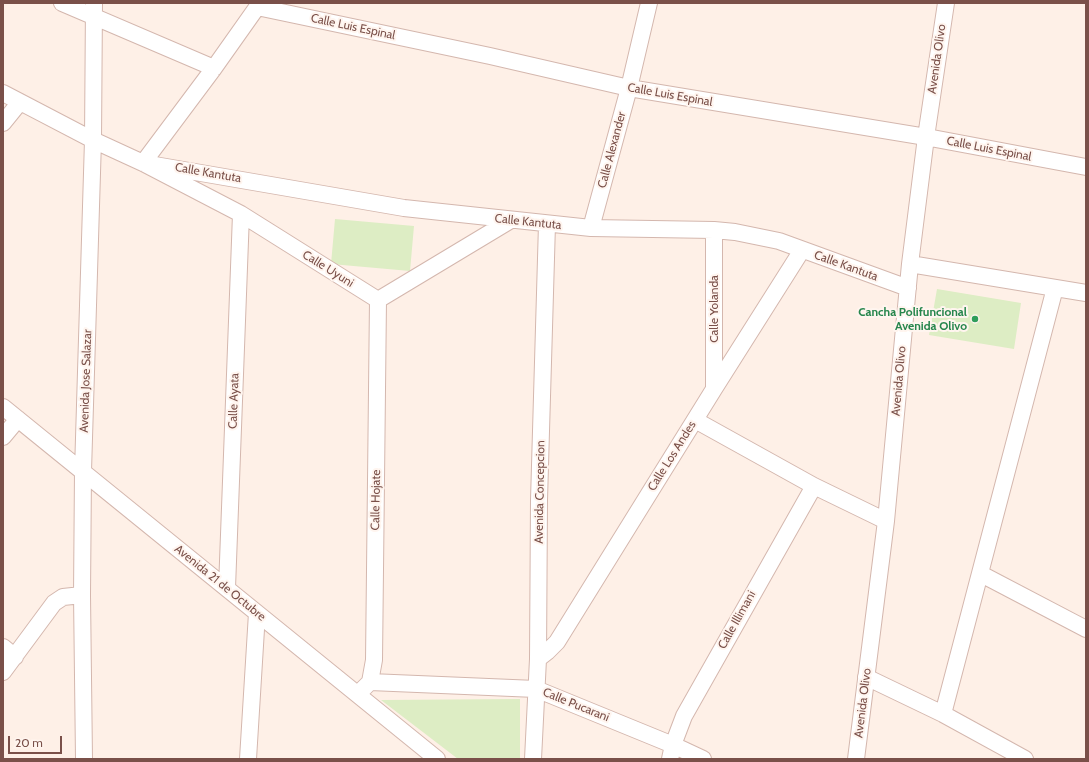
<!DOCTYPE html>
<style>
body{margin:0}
#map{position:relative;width:1089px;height:762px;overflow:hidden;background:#fef0e7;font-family:Cabin,sans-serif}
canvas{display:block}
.frame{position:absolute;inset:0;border:4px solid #7a5049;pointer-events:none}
.scale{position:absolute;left:8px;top:736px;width:54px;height:18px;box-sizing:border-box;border:2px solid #7a5049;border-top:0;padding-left:5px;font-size:12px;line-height:14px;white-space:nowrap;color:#7a5049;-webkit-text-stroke:3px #fff5ef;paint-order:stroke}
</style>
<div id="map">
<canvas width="1089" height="762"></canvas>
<div class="frame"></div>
<div class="scale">20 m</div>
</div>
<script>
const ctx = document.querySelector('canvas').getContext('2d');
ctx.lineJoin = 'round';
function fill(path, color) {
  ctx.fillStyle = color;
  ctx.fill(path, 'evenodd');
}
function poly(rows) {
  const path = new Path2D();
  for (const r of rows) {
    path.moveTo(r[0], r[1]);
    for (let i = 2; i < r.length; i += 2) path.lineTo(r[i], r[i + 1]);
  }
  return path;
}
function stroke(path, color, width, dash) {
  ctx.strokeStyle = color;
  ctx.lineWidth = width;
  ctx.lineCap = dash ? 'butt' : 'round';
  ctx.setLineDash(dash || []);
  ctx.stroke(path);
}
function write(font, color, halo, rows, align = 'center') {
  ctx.font = font + ' Cabin,sans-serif';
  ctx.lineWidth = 4;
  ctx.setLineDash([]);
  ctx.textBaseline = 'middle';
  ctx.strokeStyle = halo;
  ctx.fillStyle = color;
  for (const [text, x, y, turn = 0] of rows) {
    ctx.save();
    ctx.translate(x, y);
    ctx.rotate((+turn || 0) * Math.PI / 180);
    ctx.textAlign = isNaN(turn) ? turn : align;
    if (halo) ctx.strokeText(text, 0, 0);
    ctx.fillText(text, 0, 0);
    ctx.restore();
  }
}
fill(poly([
 [335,219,414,226,410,271,331,264],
 [937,289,1021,303,1014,349,929,335],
 [520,699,520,759,458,759,381,700]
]), '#ddedc4');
const street = poly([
 [62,3,214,68],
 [257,7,490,56,629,88,926,137,1086,167],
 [3,93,93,140,143,163,241,214,378,300],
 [3,123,20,102],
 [143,163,404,208,591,228,714,230,735,232,779,241,908,288],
 [143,163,214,68,260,3],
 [591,228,629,88,649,3],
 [910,264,1086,293],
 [378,300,511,220],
 [714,388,714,230],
 [3,407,437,759],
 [695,420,814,486,886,521],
 [3,437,18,419],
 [981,574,1086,629],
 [227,588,241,214],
 [3,647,15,657],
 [538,659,547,652,557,642,714,389,802,250],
 [3,672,54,603,63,597,82,595],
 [866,677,943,714,1025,759],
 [370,682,536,689,673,745,703,759],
 [358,694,370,682,374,660,378,300],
 [943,714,1055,288],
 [84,759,82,595,83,471,93,140,94,3],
 [248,759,257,613],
 [533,759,538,659,539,500,547,224],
 [670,759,673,745,684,716,814,486],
 [856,759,886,521,910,264,926,137,946,3]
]);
stroke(street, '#d4b7ae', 18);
stroke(street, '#fff', 16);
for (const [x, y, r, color] of [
 [975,319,4,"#2e9e5b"]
]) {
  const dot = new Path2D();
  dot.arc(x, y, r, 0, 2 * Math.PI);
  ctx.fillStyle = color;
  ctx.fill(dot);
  stroke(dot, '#fff5ef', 1.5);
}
write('12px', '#7a5049', '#fff5ef', [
 ["Calle Luis Espinal",353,27,12],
 ["Avenida Olivo",937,59,-82],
 ["Calle Luis Espinal",670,95,10],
 ["Calle Luis Espinal",989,149,11],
 ["Calle Alexander",612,150,-75],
 ["Calle Kantuta",208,173,10],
 ["Calle Kantuta",528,222,6],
 ["Calle Kantuta",846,266,20],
 ["Calle Uyuni",328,269,32],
 ["Calle Yolanda",714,309,-90],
 ["Avenida Jose Salazar",86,381,-88],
 ["Avenida Olivo",899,381,-85],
 ["Calle Ayata",234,401,-88],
 ["Calle Los Andes",672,456,-58],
 ["Avenida Concepcion",540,492,-89],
 ["Calle Hojate",376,500,-89],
 ["Avenida 21 de Octubre",220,583,39],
 ["Calle Illimani",737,620,-61],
 ["Avenida Olivo",863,703,-83],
 ["Calle Pucarani",576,705,22]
]);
write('bold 12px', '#27864d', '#fff5ef', [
 ["Cancha Polifuncional",967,312],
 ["Avenida Olivo",967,326]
], 'right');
</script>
